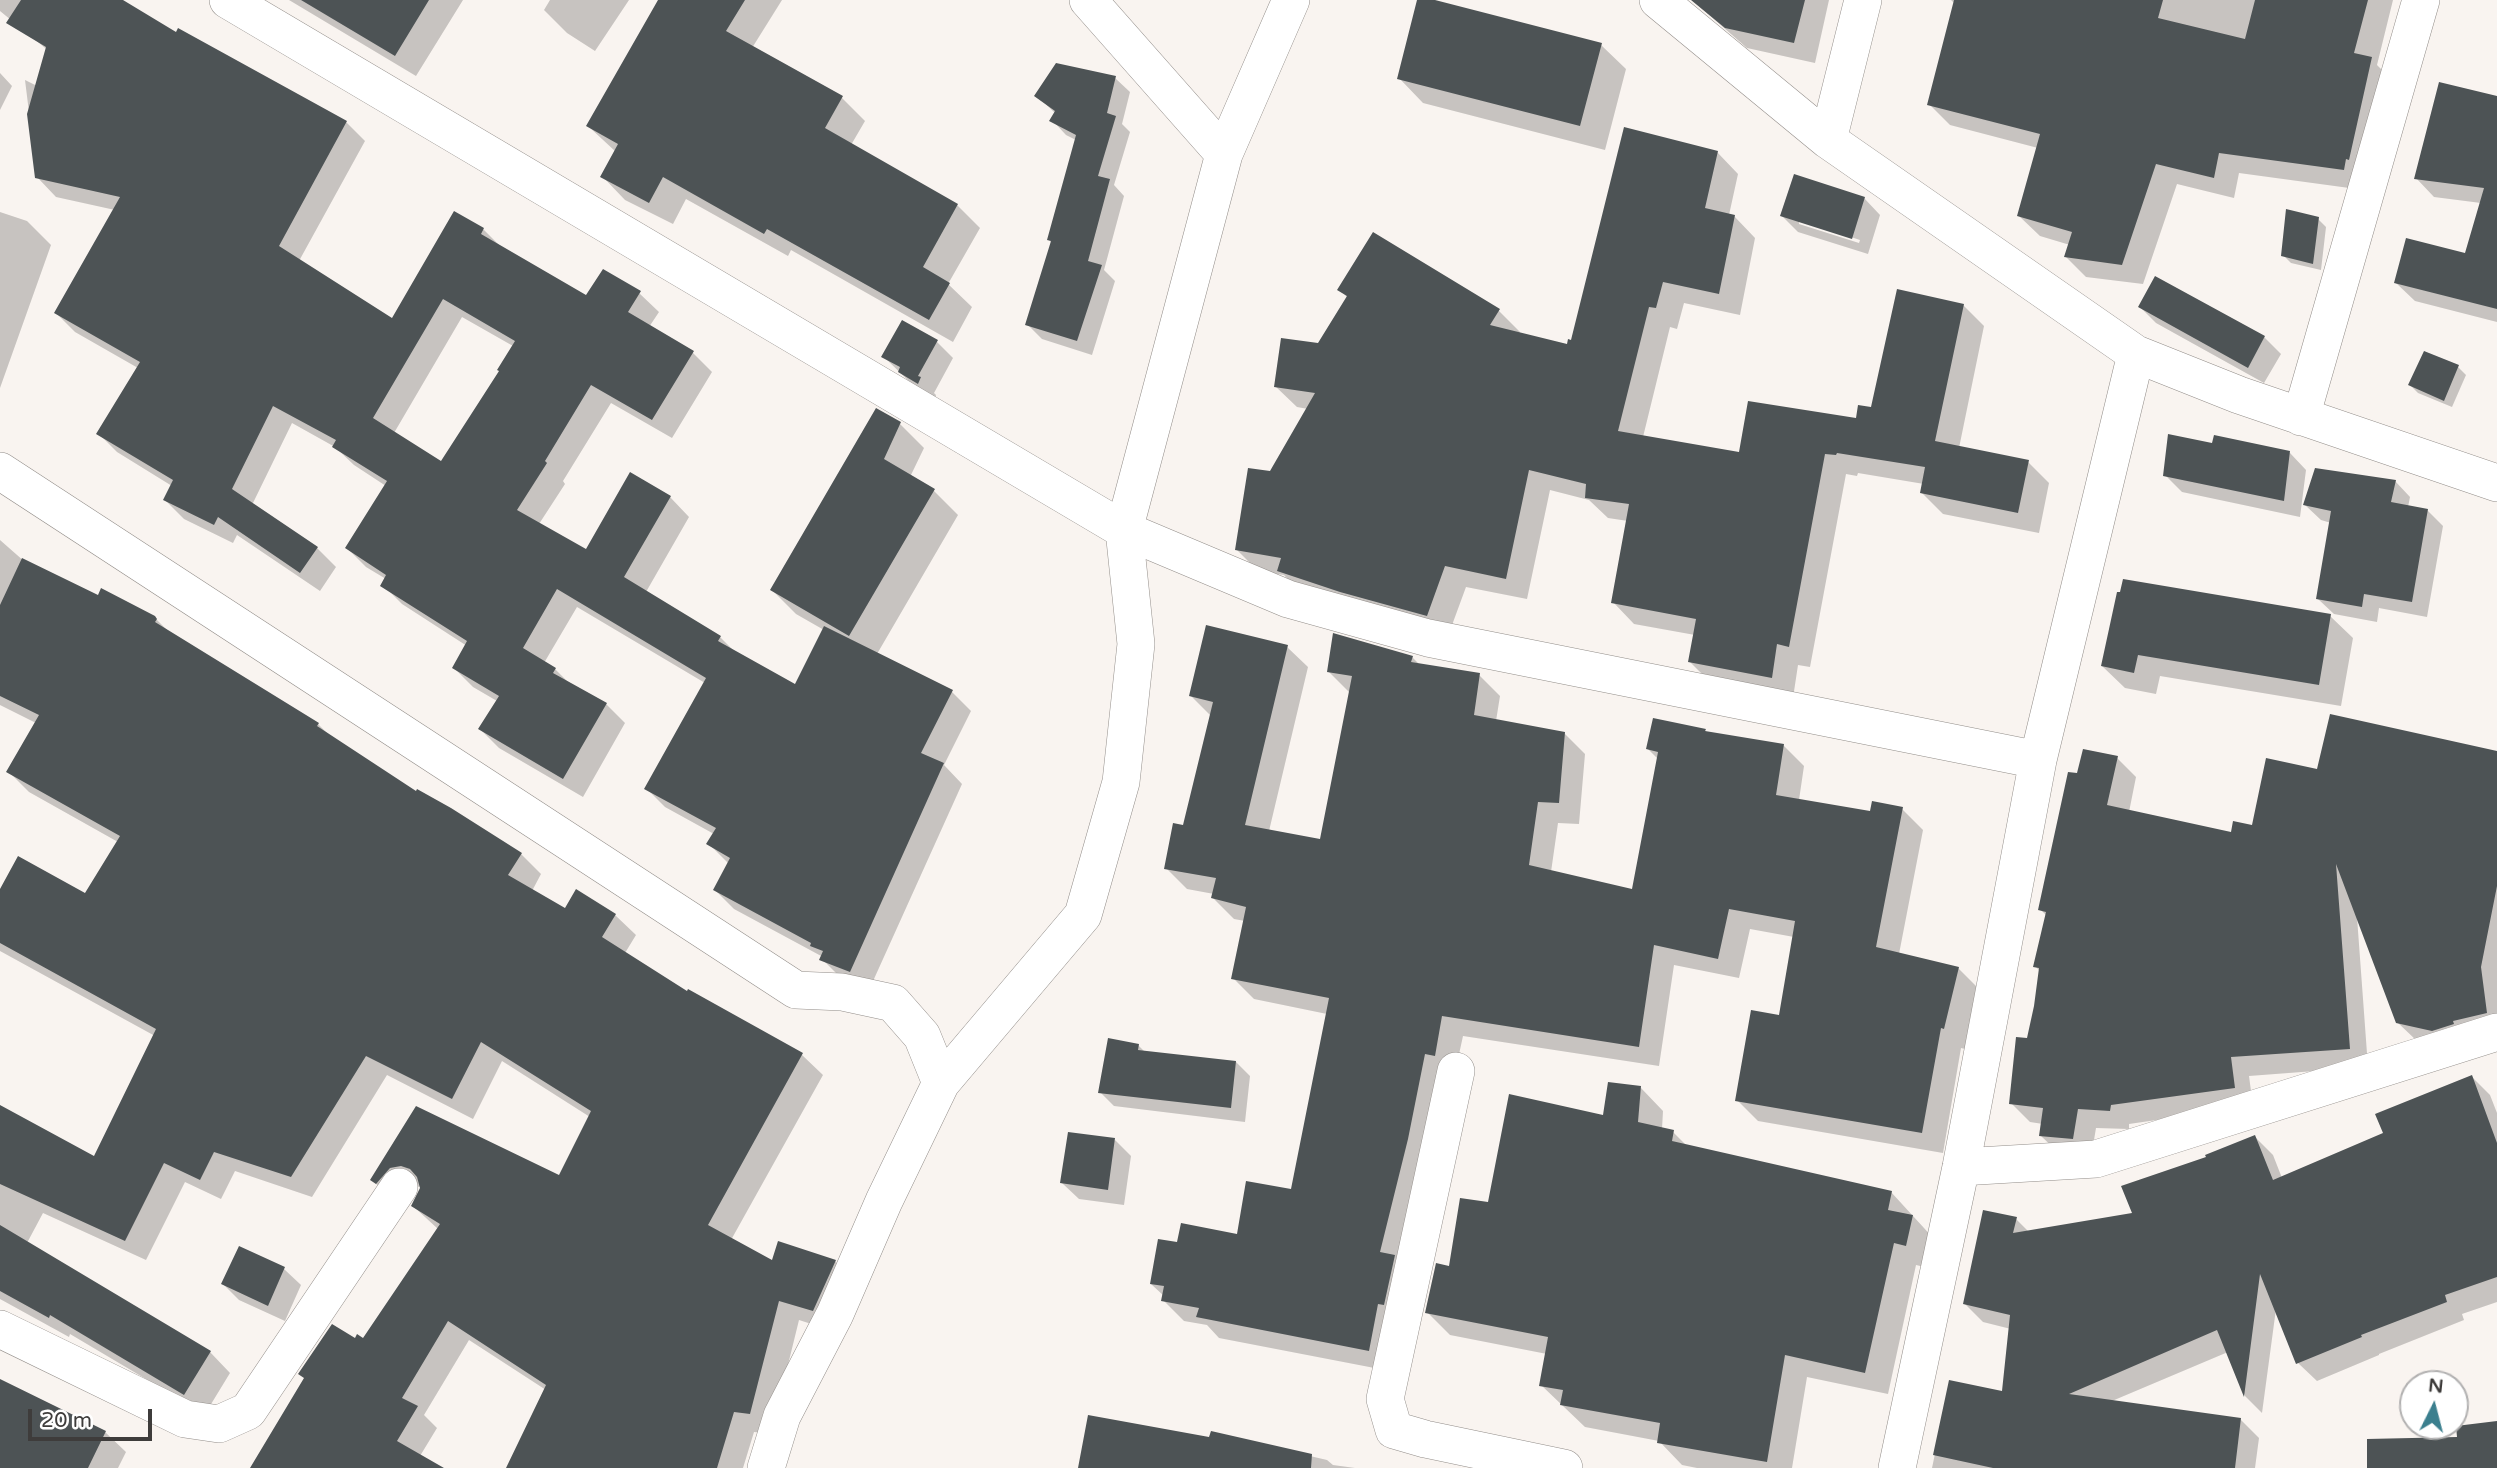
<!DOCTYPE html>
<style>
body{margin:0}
#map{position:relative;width:2497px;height:1468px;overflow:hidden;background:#f9f4f0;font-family:"Varela Round",sans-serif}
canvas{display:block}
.north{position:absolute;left:2399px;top:1370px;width:70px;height:70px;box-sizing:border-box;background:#fff;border:2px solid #b2b1b1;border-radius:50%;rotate:6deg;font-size:19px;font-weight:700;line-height:28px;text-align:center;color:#3e3c3b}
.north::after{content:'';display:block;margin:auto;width:24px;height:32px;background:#3b7f8e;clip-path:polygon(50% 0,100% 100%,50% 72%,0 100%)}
.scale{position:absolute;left:28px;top:1409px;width:124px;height:32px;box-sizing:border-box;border:4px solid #3e3c3b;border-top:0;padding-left:9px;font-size:21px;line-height:24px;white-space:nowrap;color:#3e3c3b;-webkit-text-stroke:5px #fff;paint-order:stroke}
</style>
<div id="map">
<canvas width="2497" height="1468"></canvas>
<div class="north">N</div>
<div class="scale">20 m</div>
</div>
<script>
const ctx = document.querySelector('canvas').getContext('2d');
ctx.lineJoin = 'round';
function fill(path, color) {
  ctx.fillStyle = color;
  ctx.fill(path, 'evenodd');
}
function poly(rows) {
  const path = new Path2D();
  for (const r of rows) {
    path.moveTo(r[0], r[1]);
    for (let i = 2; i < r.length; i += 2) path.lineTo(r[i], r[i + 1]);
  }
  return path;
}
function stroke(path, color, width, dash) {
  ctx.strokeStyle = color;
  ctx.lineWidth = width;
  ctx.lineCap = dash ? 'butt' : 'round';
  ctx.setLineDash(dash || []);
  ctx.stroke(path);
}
fill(poly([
 [0,0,120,0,177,34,346,122,365,141,299,261,392,320,483,229,502,248,587,297,639,293,659,312,649,327,693,353,712,372,672,438,611,403,563,481,565,484,539,524,586,552,630,475,670,497,689,517,646,592,720,637,737,654,796,686,824,630,796,614,772,590,900,424,924,448,910,477,934,491,958,515,877,654,952,692,971,711,944,765,962,784,869,990,841,978,822,959,823,957,734,909,715,890,728,863,709,844,714,834,665,807,646,788,705,683,577,607,544,663,555,669,570,684,606,704,625,723,583,797,499,748,480,729,497,701,473,687,454,668,467,646,402,604,383,585,386,579,366,567,347,548,386,486,354,465,335,447,292,423,252,505,317,548,336,567,320,591,237,535,233,543,184,519,165,500,172,486,117,452,98,433,138,368,75,332,56,313,115,210,56,197,37,177,25,80,120,127,128,116,0,11],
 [462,317,513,346,501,371,441,463,394,433],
 [289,0,463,0,416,76],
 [550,0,629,0,595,51,567,33,544,10],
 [660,0,782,0,752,48,842,98,865,121,851,145,957,205,980,228,948,284,972,307,953,342,791,250,788,256,686,199,673,224,625,200,602,176,616,152,588,126],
 [1419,0,1428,0,1601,45,1626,69,1605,150,1423,103,1399,78],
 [1692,0,1829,0,1815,63,1747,48],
 [1951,0,2393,0,2377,65,2392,80,2364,190,2239,173,2234,198,2177,184,2143,284,2086,277,2066,257,2070,245,2040,236,2019,216,2038,148,1950,125,1929,104,1955,4],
 [0,73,12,86,0,110],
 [1115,78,1130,92,1122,124,1130,132,1114,185,1124,196,1104,270,1115,281,1092,355,1042,339,1027,324,1052,243,1049,240,1076,140,1066,135,1052,120,1055,113,1036,95],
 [2497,98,2497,322,2415,301,2396,283,2466,255,2481,203,2434,197,2416,178],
 [1717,152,1738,174,1729,215,1734,216,1755,238,1740,315,1684,303,1677,329,1670,327,1643,437,1741,454,1857,420,1872,409,1963,305,1984,326,1959,448,2028,462,2049,483,2039,533,1943,514,1922,493,1924,484,1858,473,1857,476,1846,474,1810,667,1798,665,1793,698,1711,683,1690,662,1695,635,1634,624,1613,602,1628,521,1608,518,1589,500,1550,490,1527,599,1466,587,1448,636,1300,592,1284,575,1258,571,1237,550,1271,473,1308,409,1297,407,1275,386,1319,345,1348,298,1340,290,1499,311,1520,332,1519,334,1568,346],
 [1864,198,1880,215,1868,254,1798,232,1782,216],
 [1799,220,1860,240,1859,243,1799,224],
 [0,212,27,221,51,245,0,388],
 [2318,219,2326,227,2321,270,2291,263,2283,255],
 [2156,278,2264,337,2281,354,2264,383,2156,323,2140,307],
 [937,342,953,358,934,393,936,395,935,399,916,388,884,357],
 [2458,367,2466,375,2452,407,2418,393,2410,385],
 [2213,446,2290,453,2306,470,2300,517,2182,492,2165,475],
 [2395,481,2410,497,2408,507,2427,510,2443,526,2427,617,2379,608,2377,622,2334,614,2318,599,2331,523,2321,520,2305,505],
 [0,540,25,562,99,597,154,617,169,632,318,724,332,738,417,794,521,854,541,874,532,891,566,910,615,915,636,935,625,953,688,994,689,992,802,1055,823,1075,731,1240,773,1263,835,1261,855,1282,833,1331,799,1320,771,1434,754,1432,743,1468,508,1468,546,1390,469,1340,424,1415,437,1428,420,1456,441,1468,255,1468,356,1340,364,1340,438,1229,413,1206,423,1186,411,1188,393,1200,372,1180,416,1108,560,1177,590,1117,502,1061,473,1119,387,1075,312,1197,235,1171,221,1199,185,1182,146,1260,43,1213,27,1243,210,1352,230,1373,205,1414,70,1334,69,1337,0,1299,0,1107,95,1158,155,1036,0,951,0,893,85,895,118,842,29,792,8,771,36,723,0,705],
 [2118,594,2330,616,2353,638,2341,706,2160,676,2156,694,2125,688,2102,666],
 [1287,647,1308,667,1269,831,1321,841,1350,693,1329,672,1412,657,1421,666,1479,675,1500,696,1496,721,1564,733,1585,754,1579,824,1558,823,1551,872,1634,891,1658,759,1648,749,1705,730,1708,734,1783,745,1804,766,1799,800,1871,813,1902,809,1923,830,1899,954,1958,968,1979,989,1965,1049,1961,1048,1943,1153,1758,1121,1737,1100,1780,1017,1794,937,1750,929,1739,978,1674,965,1659,1066,1463,1036,1390,1371,1219,1338,1207,1325,1184,1321,1163,1300,1164,1296,1151,1284,1179,1244,1239,1236,1292,1191,1327,1014,1254,999,1233,978,1245,921,1234,919,1213,898,1214,894,1187,889,1166,868,1185,827,1211,716,1191,696],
 [2497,753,2497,1034,2417,1041,2397,1022,2357,917,2368,1067,2249,1076,2253,1106,2129,1124,2129,1129,2096,1128,2091,1158,2060,1154,2041,1136,2043,1124,2030,1122,2011,1103,2036,1007,2040,971,2035,966,2047,916,2040,909,2079,775,2117,758,2136,777,2129,812,2232,834,2253,827,2319,771],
 [1138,1045,1145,1052,1236,1062,1250,1076,1245,1122,1114,1106,1100,1092],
 [2472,1077,2490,1095,2497,1113,2497,1302,2462,1314,2464,1320,2379,1354,2379,1355,2317,1381,2298,1363,2276,1309,2262,1413,2245,1396,2228,1352,2112,1401,2240,1419,2259,1438,2255,1468,1932,1468,1950,1382,2003,1393,2011,1329,1983,1322,1965,1304,2016,1219,2029,1232,2134,1214,2208,1158,2255,1137,2273,1155,2282,1178,2385,1134],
 [1641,1088,1663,1111,1662,1129,1673,1132,1688,1147,1891,1192,1935,1240,1929,1268,1916,1265,1888,1394,1807,1377,1792,1468,1697,1468,1682,1465,1659,1441,1585,1427,1541,1385,1547,1354,1450,1335,1427,1312,1451,1268,1489,1204],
 [1115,1140,1131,1156,1124,1205,1079,1199,1062,1183],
 [284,1269,301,1285,285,1321,239,1300,223,1284],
 [0,1381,105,1432,126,1452,118,1468,0,1468],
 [1212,1433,1327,1460,1333,1465,1355,1468,1083,1468,1210,1439]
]), '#0003');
fill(poly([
 [21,0,123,0,176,32,178,28,347,121,279,246,392,318,454,211,484,228,481,234,586,295,603,269,641,291,628,312,694,351,652,420,591,385,545,461,547,463,517,510,586,549,630,472,671,496,624,577,721,636,718,641,795,684,824,626,953,690,921,753,944,763,850,972,819,960,823,951,810,946,811,943,713,890,730,858,706,844,716,828,644,789,706,678,557,589,523,648,556,668,553,673,607,703,563,779,478,729,499,696,452,668,467,641,380,586,386,575,345,548,387,481,332,447,336,440,273,406,232,489,318,547,300,573,218,517,214,525,163,500,173,480,96,434,140,362,54,313,120,197,35,178,27,114,46,47,6,23],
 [443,299,515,341,497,370,499,371,441,461,373,418],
 [301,0,429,0,395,56],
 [658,0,745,0,726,31,843,96,825,128,958,204,923,267,950,283,929,320,767,229,764,234,663,177,649,203,600,177,618,144,586,126],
 [1417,0,1435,0,1602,43,1580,126,1397,79],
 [1691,0,1805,0,1794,43,1725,28],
 [1954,0,2163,0,2158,18,2245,39,2255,0,2368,0,2354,53,2372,57,2349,160,2346,159,2344,170,2219,153,2214,178,2156,164,2122,265,2064,257,2072,232,2017,216,2040,134,1927,105],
 [1056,63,1116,76,1107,113,1116,116,1098,176,1110,179,1088,261,1102,265,1077,341,1025,325,1051,241,1047,240,1076,135,1049,121,1055,111,1034,96],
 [2439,82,2497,96,2497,309,2394,283,2406,238,2465,253,2484,188,2414,179],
 [1624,127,1718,151,1705,208,1735,215,1719,294,1663,282,1656,308,1649,307,1618,431,1739,452,1748,401,1856,418,1858,405,1871,407,1897,289,1964,304,1935,441,2029,460,2018,513,1920,493,1925,467,1837,453,1836,455,1825,454,1789,647,1777,644,1772,678,1688,662,1696,619,1611,603,1629,504,1585,498,1586,484,1529,470,1506,579,1445,566,1427,616,1340,592,1277,571,1281,558,1235,550,1248,468,1270,471,1315,393,1274,387,1281,338,1318,343,1347,296,1337,290,1373,232,1500,309,1490,325,1567,344,1568,339,1571,340],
 [1794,174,1865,197,1852,239,1780,216],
 [2286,209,2319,217,2313,264,2281,256],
 [2155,276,2265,336,2248,368,2138,307],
 [902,320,938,340,918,376,921,377,918,384,898,372,900,367,881,357],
 [2424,351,2459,365,2444,401,2408,385],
 [876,408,901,422,884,459,935,489,849,636,770,590],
 [2168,434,2212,443,2214,435,2290,451,2284,501,2163,476],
 [2315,468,2396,480,2391,502,2428,509,2412,602,2364,594,2362,607,2316,599,2331,511,2303,505],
 [22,558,98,595,101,588,155,616,157,619,155,622,319,723,317,726,416,791,417,789,451,808,522,853,508,875,565,908,576,889,616,914,602,937,687,991,688,989,803,1053,708,1225,772,1260,778,1241,836,1260,813,1311,779,1301,750,1414,734,1412,717,1468,506,1468,546,1385,448,1321,402,1398,418,1406,397,1441,444,1468,250,1468,304,1378,298,1374,332,1324,355,1338,357,1334,363,1338,440,1224,411,1206,420,1188,417,1177,410,1169,401,1166,390,1168,376,1184,370,1180,416,1106,559,1175,591,1111,481,1042,452,1099,366,1056,291,1177,214,1152,200,1180,164,1163,125,1241,0,1184,0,1105,94,1156,156,1029,0,943,0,889,18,856,85,893,120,836,6,772,39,715,0,696,0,605],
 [2123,579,2331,614,2319,685,2138,655,2134,673,2101,666,2117,592,2120,592],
 [1206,625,1288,645,1245,825,1320,839,1352,676,1327,672,1333,633,1413,656,1411,662,1480,673,1474,715,1565,732,1559,803,1538,802,1529,865,1632,889,1658,752,1646,749,1653,718,1706,729,1705,731,1784,744,1776,795,1870,811,1872,801,1903,807,1876,947,1959,967,1944,1029,1941,1028,1922,1133,1735,1101,1751,1010,1779,1015,1795,921,1729,909,1718,959,1654,945,1639,1047,1442,1016,1435,1056,1425,1054,1408,1139,1380,1252,1395,1255,1384,1305,1378,1304,1369,1351,1196,1317,1199,1308,1161,1301,1164,1286,1150,1284,1158,1239,1177,1242,1181,1223,1237,1234,1246,1181,1291,1189,1329,998,1231,979,1246,907,1211,898,1216,878,1164,869,1173,823,1183,825,1213,702,1189,696],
 [2330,714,2497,751,2497,886,2481,967,2487,1013,2453,1021,2454,1024,2432,1031,2396,1023,2336,864,2350,1049,2231,1057,2235,1088,2111,1105,2110,1111,2078,1109,2073,1139,2039,1136,2043,1108,2009,1104,2016,1037,2027,1038,2034,1006,2039,968,2033,967,2046,912,2038,910,2068,772,2077,773,2083,749,2118,756,2107,805,2231,832,2233,821,2252,825,2266,758,2317,769],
 [1108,1038,1139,1044,1138,1050,1236,1061,1231,1108,1098,1093],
 [2472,1075,2497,1143,2497,1277,2445,1295,2447,1302,2361,1335,2362,1337,2296,1364,2260,1274,2244,1397,2217,1330,2069,1394,2241,1418,2235,1468,1993,1468,1933,1455,1949,1380,2002,1391,2010,1315,1963,1304,1983,1210,2017,1217,2013,1233,2132,1213,2121,1186,2206,1157,2205,1155,2255,1135,2273,1180,2383,1133,2375,1114],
 [1608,1082,1641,1086,1638,1122,1674,1130,1672,1141,1892,1191,1888,1210,1913,1215,1906,1246,1894,1243,1865,1373,1785,1355,1767,1462,1657,1443,1660,1423,1560,1405,1563,1390,1539,1386,1548,1337,1425,1313,1436,1263,1449,1266,1460,1198,1488,1202,1509,1094,1603,1115],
 [1068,1132,1115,1138,1108,1190,1060,1183],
 [0,1225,211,1351,184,1395,50,1315,49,1318,0,1291],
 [239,1246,285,1267,268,1306,221,1284],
 [0,1379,106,1431,88,1468,0,1468],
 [1088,1415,1209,1437,1211,1431,1312,1454,1311,1468,1078,1468],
 [2497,1421,2497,1468,2367,1468,2367,1439,2457,1437,2456,1426]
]), '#4d5355');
const street = poly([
 [228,0,1124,530,1288,599,1428,638,2038,760],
 [1088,0,1224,154],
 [1658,0,1828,140,2136,354,2239,395,2497,483],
 [1828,140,1863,0],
 [2301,417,2421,0],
 [0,471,796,990,842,992,893,1003,922,1036,941,1083],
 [1456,1071,1385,1399,1394,1430,1425,1439,1564,1468],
 [1961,1167,2096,1159,2497,1032],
 [0,1329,185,1419,219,1424,248,1411,399,1187],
 [766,1468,782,1416,835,1314,884,1201,941,1083,1083,915,1121,782,1136,644,1124,530,1224,154,1291,0],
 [1897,1468,1961,1167,2038,760,2136,354]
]);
stroke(street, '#938e8a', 38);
stroke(street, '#fff', 37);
</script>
